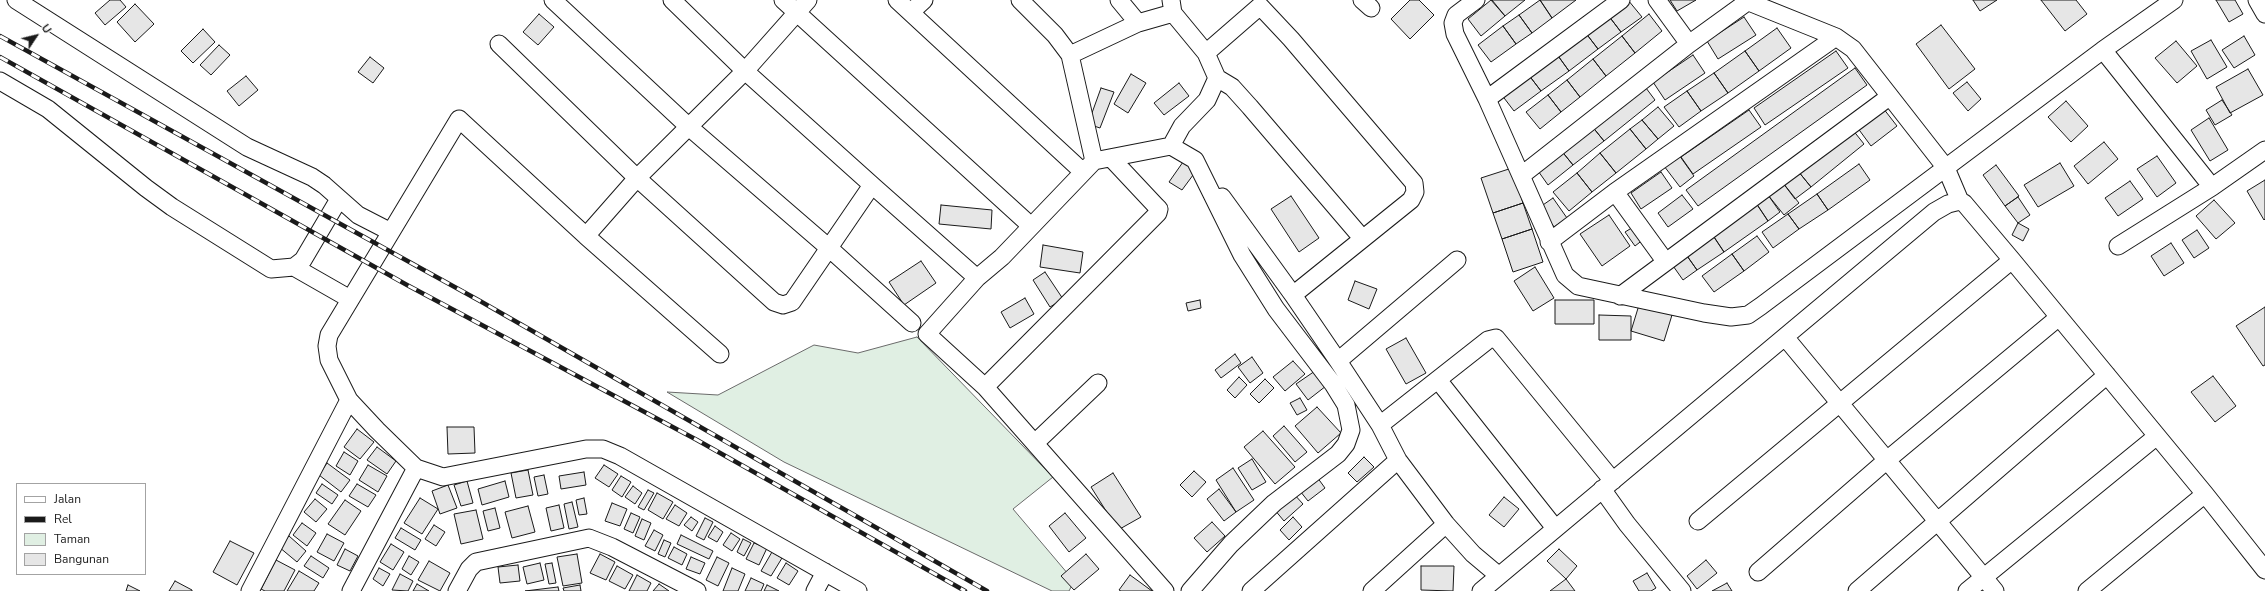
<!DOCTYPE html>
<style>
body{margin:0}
#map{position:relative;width:2265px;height:591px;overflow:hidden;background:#fff;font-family:"Nunito Sans",sans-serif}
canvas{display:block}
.legend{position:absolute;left:16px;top:483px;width:130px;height:92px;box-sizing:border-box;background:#fff;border:1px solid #a3a3a3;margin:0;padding:5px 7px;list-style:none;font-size:12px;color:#1a1a1a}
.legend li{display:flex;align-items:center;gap:8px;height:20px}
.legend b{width:20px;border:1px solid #a3a3a3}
.north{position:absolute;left:16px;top:16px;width:40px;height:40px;-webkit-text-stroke:3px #fff;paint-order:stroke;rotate:55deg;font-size:11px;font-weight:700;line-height:16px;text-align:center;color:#1a1a1a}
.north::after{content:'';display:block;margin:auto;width:14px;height:18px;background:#1a1a1a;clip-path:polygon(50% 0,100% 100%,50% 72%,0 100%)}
</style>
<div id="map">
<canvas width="2265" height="591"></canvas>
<ul class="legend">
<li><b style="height:5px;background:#fff"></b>Jalan</li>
<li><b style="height:5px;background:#1a1a1a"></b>Rel</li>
<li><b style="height:11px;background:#e0efe3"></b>Taman</li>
<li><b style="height:11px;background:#e6e6e6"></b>Bangunan</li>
</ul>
<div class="north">U</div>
</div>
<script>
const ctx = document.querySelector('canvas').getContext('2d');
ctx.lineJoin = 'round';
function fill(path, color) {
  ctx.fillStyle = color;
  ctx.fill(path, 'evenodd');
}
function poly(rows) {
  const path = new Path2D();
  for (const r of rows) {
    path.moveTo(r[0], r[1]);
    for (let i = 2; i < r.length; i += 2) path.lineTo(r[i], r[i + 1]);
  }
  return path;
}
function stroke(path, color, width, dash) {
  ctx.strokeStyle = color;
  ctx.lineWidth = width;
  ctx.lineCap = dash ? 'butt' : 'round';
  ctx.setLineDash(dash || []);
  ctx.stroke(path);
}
const green = poly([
 [917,337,1053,477,1013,509,1074,581,1069,591,1052,591,784,462,667,392,718,395,814,345,858,353,917,337]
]);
fill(green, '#e0efe3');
stroke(green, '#6a6a6a', 1);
const building = poly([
 [110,0,120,0,126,7,105,25,95,13,110,0],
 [1410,0,1419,0,1434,15,1410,39,1391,19,1410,0],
 [1491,0,1505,16,1481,36,1468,19,1491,0],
 [1492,0,1525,0,1505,16,1492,0],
 [1540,0,1552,18,1532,33,1519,15,1540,0],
 [1540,0,1576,0,1552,18,1540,0],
 [1628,0,1642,17,1621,32,1608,15,1628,0],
 [1670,0,1696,0,1677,11,1670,0],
 [1973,0,1997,0,1980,11,1973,0],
 [2041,0,2076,0,2087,14,2065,31,2041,0],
 [2216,0,2235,0,2243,14,2229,22,2216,0],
 [135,4,154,24,135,42,117,22,135,4],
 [539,14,554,27,538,45,523,32,539,14],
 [1649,14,1662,31,1635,53,1622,36,1649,14],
 [1519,15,1532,33,1516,44,1503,26,1519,15],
 [1608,15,1621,32,1598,49,1585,32,1608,15],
 [1744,17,1756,35,1718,59,1707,41,1744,17],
 [1941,25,1975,69,1949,89,1916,44,1941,25],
 [1503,26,1516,44,1491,62,1478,45,1503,26],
 [1777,28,1791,48,1759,71,1745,51,1777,28],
 [203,29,215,42,193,63,181,51,203,29],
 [1585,32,1598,49,1569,71,1556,53,1585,32],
 [1622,36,1635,53,1606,76,1593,59,1622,36],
 [2244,36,2255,55,2234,68,2222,50,2244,36],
 [2211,40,2227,67,2207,79,2191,51,2211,40],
 [2176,41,2197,66,2177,83,2155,58,2176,41],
 [219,45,230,55,211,75,200,65,219,45],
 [1745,51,1759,71,1728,93,1714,73,1745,51],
 [1836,51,1848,68,1765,125,1754,108,1836,51],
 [1556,53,1569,71,1541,91,1528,74,1556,53],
 [1693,55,1705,73,1665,100,1653,82,1693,55],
 [370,57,384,68,373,83,358,72,370,57],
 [1593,59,1606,76,1580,97,1567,80,1593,59],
 [1855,68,1867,85,1698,206,1686,190,1855,68],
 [2248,69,2263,95,2230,113,2216,87,2248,69],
 [1714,73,1728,93,1701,111,1687,91,1714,73],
 [1131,74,1146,83,1128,113,1114,104,1131,74],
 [1528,74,1541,91,1514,111,1501,94,1528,74],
 [246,76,258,90,239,106,227,91,246,76],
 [1567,80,1580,97,1561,112,1548,95,1567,80],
 [1967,82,1981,99,1968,111,1953,93,1967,82],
 [1179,83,1189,96,1164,115,1154,103,1179,83],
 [1643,84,1655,100,1604,141,1591,125,1643,84],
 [1101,88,1114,92,1100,128,1088,124,1101,88],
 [1687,91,1701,111,1679,127,1664,107,1687,91],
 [1548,95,1561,112,1540,129,1526,112,1548,95],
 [2222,100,2232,115,2215,125,2206,110,2222,100],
 [2066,101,2088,126,2071,142,2048,117,2066,101],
 [1658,107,1674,126,1658,139,1642,120,1658,107],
 [1883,108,1897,126,1871,146,1857,127,1883,108],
 [1749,110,1761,127,1693,174,1681,157,1749,110],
 [2209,118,2228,150,2210,161,2191,130,2209,118],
 [1642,120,1658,139,1646,149,1630,129,1642,120],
 [1591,125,1604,141,1573,165,1560,149,1591,125],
 [1630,129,1646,149,1616,173,1600,153,1630,129],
 [1852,129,1864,144,1811,187,1798,171,1852,129],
 [2104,142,2118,159,2088,184,2074,166,2104,142],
 [1560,149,1573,165,1548,185,1536,168,1560,149],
 [1600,153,1616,173,1592,192,1577,173,1600,153],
 [1679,155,1694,176,1680,187,1664,166,1679,155],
 [2157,156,2176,183,2157,197,2137,169,2157,156],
 [1183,162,1196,171,1182,190,1169,182,1183,162],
 [2060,163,2074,186,2038,207,2024,185,2060,163],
 [1859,164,1870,180,1828,210,1817,194,1859,164],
 [1996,165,2019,196,2005,206,1983,175,1996,165],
 [1512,168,1523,203,1493,213,1481,178,1512,168],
 [1798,171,1811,187,1795,199,1783,183,1798,171],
 [1661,172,1672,188,1641,209,1631,193,1661,172],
 [1577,173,1592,192,1569,211,1553,192,1577,173],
 [2265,180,2265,219,2264,220,2247,191,2265,180],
 [2130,181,2143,199,2118,216,2105,198,2130,181],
 [1783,183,1799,203,1784,215,1768,195,1783,183],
 [1817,194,1828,210,1799,229,1788,214,1817,194],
 [1682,195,1693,209,1668,227,1658,213,1682,195],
 [1768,195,1780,212,1768,221,1756,203,1768,195],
 [1291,196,1319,238,1299,252,1271,209,1291,196],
 [2018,197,2030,215,2018,223,2005,206,2018,197],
 [1553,198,1567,218,1554,227,1540,207,1553,198],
 [2214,200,2235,223,2216,239,2196,216,2214,200],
 [1523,203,1532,229,1502,239,1493,213,1523,203],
 [1756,203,1768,221,1724,252,1712,234,1756,203],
 [941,205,992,210,991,229,939,224,941,205],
 [1788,214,1799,229,1773,248,1762,232,1788,214],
 [1609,215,1630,246,1602,266,1580,234,1609,215],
 [2018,223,2029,229,2023,241,2012,235,2018,223],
 [1635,226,1644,239,1635,246,1625,232,1635,226],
 [1532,229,1543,262,1513,272,1502,239,1532,229],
 [2197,230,2209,248,2194,258,2182,240,2197,230],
 [1712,234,1724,252,1697,270,1685,253,1712,234],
 [1757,236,1769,252,1744,271,1732,254,1757,236],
 [2171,243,2184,263,2164,276,2151,256,2171,243],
 [1043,245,1083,252,1080,273,1040,267,1043,245],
 [1685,253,1697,270,1683,280,1671,263,1685,253],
 [1732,254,1744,271,1714,292,1702,276,1732,254],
 [921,261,936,283,904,305,889,282,921,261],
 [1535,267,1554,298,1533,311,1514,281,1535,267],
 [1045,272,1063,299,1050,307,1033,280,1045,272],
 [1355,281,1377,289,1369,309,1348,300,1355,281],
 [1025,298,1034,314,1010,328,1001,312,1025,298],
 [1200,300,1201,308,1188,311,1186,303,1200,300],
 [1555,300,1594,300,1594,324,1555,324,1555,300],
 [1639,305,1672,315,1664,341,1631,331,1639,305],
 [2265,307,2265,365,2263,366,2236,326,2265,307],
 [1599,315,1631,316,1631,340,1599,340,1599,315],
 [1406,338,1426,373,1406,384,1386,349,1406,338],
 [1235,354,1241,363,1221,378,1215,370,1235,354],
 [1252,357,1263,373,1250,383,1238,367,1252,357],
 [1293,361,1305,374,1285,391,1273,377,1293,361],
 [1315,371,1326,386,1308,400,1296,384,1315,371],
 [2213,376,2236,406,2215,422,2191,392,2213,376],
 [1239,377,1247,385,1235,398,1227,390,1239,377],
 [1265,379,1274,388,1259,403,1250,394,1265,379],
 [1300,398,1307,410,1297,415,1290,403,1300,398],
 [1317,407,1341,433,1318,453,1295,426,1317,407],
 [1284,426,1307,452,1295,462,1273,436,1284,426],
 [447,427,474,427,475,453,448,454,447,427],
 [357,429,374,442,360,459,344,447,357,429],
 [1263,431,1295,467,1275,484,1244,447,1263,431],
 [377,447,396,461,387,474,367,460,377,447],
 [344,452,358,461,350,475,336,466,344,452],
 [1364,457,1374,467,1357,482,1348,473,1364,457],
 [1252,459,1266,482,1252,490,1238,468,1252,459],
 [327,463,350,480,341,492,319,475,327,463],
 [368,465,387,476,378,492,359,480,368,465],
 [604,465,618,474,609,487,595,478,604,465],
 [1233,468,1254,500,1236,512,1216,480,1233,468],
 [528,470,533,495,516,498,511,473,528,470],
 [1194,471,1206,482,1192,497,1180,485,1194,471],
 [584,472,586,485,561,489,559,476,584,472],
 [1113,473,1141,517,1118,530,1091,487,1113,473],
 [544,475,548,494,538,496,534,477,544,475],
 [621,476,631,482,622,497,612,490,621,476],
 [1317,477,1325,488,1308,501,1300,491,1317,477],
 [467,481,473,503,461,506,454,485,467,481],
 [505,481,509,497,482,505,478,489,505,481],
 [322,484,338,495,332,504,316,493,322,484],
 [357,484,376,495,368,507,349,496,357,484],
 [448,485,457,508,440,514,432,491,448,485],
 [633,486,642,493,635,504,625,497,633,486],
 [1219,489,1236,512,1224,521,1207,499,1219,489],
 [648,490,654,493,644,510,638,507,648,490],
 [657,493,673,502,663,519,648,510,657,493],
 [1293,493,1303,504,1284,521,1274,509,1293,493],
 [1504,497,1519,509,1504,527,1489,515,1504,497],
 [420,498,438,509,422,534,404,523,420,498],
 [584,498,587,514,579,515,576,500,584,498],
 [315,499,327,509,316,522,304,512,315,499],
 [345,500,361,511,345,535,328,524,345,500],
 [572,502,578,527,569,529,564,504,572,502],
 [612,503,627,509,620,526,605,521,612,503],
 [559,505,564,528,551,531,546,508,559,505],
 [675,505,687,513,679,526,666,519,675,505],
 [528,506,535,532,512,538,505,512,528,506],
 [495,508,500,528,488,531,483,511,495,508],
 [476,510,483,539,461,544,454,514,476,510],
 [631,513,640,517,633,533,624,529,631,513],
 [1065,513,1086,538,1069,552,1049,526,1065,513],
 [691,517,698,522,692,531,684,525,691,517],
 [1293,517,1302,527,1289,540,1280,530,1293,517],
 [705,518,713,522,704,540,696,536,705,518],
 [642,519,651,523,644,540,635,536,642,519],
 [1212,522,1225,536,1207,552,1194,538,1212,522],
 [302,523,316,533,307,546,293,535,302,523],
 [434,525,445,532,436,546,425,539,434,525],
 [715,526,723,532,717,542,708,537,715,526],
 [401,528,421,540,415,550,395,538,401,528],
 [654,530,663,535,655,551,645,546,654,530],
 [731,533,740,539,732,551,723,545,731,533],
 [327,534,344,543,334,561,317,552,327,534],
 [681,535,713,551,709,559,677,544,681,535],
 [289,536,306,551,297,562,279,547,289,536],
 [743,539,751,543,744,556,737,552,743,539],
 [664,540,671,543,665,557,658,554,664,540],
 [230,541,254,553,237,585,213,572,230,541],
 [754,543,767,548,759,565,746,559,754,543],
 [391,544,404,552,393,570,380,562,391,544],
 [674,547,687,554,682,565,668,558,674,547],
 [345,549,358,556,350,571,337,565,345,549],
 [1559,549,1577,566,1566,579,1547,561,1559,549],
 [772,552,782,558,771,576,761,571,772,552],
 [577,554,582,583,563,586,557,557,577,554],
 [600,554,615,562,606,580,590,573,600,554],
 [1086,554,1099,569,1074,590,1061,576,1086,554],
 [311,556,329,568,323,578,304,566,311,556],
 [409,556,419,562,411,575,402,569,409,556],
 [691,557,705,563,700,574,686,569,691,557],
 [717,557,729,563,718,586,706,580,717,557],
 [276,560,295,570,284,591,265,591,261,589,276,560],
 [1706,560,1717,573,1697,589,1687,576,1706,560],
 [429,561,450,573,440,591,418,580,429,561],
 [540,563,544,580,527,584,523,567,540,563],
 [552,563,556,583,549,584,545,564,552,563],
 [786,563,798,571,789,585,777,578,786,563],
 [518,565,520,581,500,583,498,567,518,565],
 [617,566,633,575,625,589,609,581,617,566],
 [1421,566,1454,566,1453,591,1421,590,1421,566],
 [379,568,390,574,383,586,373,579,379,568],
 [732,568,745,574,738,591,723,591,732,568],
 [299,571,319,583,314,591,287,591,299,571],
 [1647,573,1656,588,1651,591,1639,591,1633,581,1647,573],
 [400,574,413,581,408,591,392,590,400,574],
 [637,575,651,583,647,591,629,591,637,575],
 [1130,575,1152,591,1121,591,1119,590,1130,575],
 [751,578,764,584,761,591,745,591,751,578],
 [1566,579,1575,591,1550,591,1566,579],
 [175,581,192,590,192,591,169,591,175,581],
 [1727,583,1732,591,1712,591,1727,583],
 [417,584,429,591,413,591,417,584],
 [659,584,669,591,653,591,659,584],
 [128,585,140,591,126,591,128,585],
 [580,585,581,591,564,591,563,588,580,585],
 [767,585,779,591,764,591,767,585],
 [558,587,559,591,525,591,558,587]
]);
fill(building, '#e6e6e6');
stroke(building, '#1a1a1a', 1);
const street = poly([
 [16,0,247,147,312,177,324,185,358,215,391,232,329,335,327,346,329,360,349,400,377,430,416,468,443,477,586,449,603,449,620,456,858,591],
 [553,0,689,127,829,248,912,323],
 [672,0,745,71,872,185],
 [783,0,1031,226],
 [897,0,1083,172],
 [1020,0,1055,35,1070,55,1094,161],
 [1119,0,1138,23],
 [1171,0,1173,13,1206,53,1217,78,1207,100,1182,126,1171,146,1195,160,1242,255,1276,309,1333,384,1346,405,1351,430,1346,444,1338,454,1274,503,1231,544,1190,591],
 [1362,0,1371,8],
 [1476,0,1456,15,1453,23,1455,34,1487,99,1565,275,1578,286,1704,313,1731,317,1748,315,1761,306,2103,50,2174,0],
 [1657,0,1689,44],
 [1744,0,1836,37,1853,49,1946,168,1960,201],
 [2257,0,2265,14],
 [911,12,924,0],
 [499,44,637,178,774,302,783,305,792,302,872,185,977,278],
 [2103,50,2212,187],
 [1206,53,1260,6,1291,39,1414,183,1415,192,1411,200,1293,295],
 [1070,55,1138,23,1173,13],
 [1217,78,1232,87,1250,107,1362,238],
 [0,81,48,109,146,188,172,207,271,269,294,267,303,260,339,199],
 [1487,99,1621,0],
 [1522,175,1689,44,1747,2],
 [1615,192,1665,261],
 [1222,197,1293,295,1338,361,1380,425,1398,460,1446,524,1473,554,1498,575],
 [391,232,459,119,586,236,720,354],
 [586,236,637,178,745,71,808,0],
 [1549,242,1615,192,1836,37],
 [2118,246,2212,187,2265,150],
 [294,267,350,299],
 [1620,296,1889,97],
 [1785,337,1995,591],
 [1338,361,1457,260],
 [1438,380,1555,528],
 [985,387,1158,213,1159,209,1156,206,1111,158],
 [1380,425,1488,340,1496,338,1613,481],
 [1035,443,1098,383],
 [1602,489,1627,524,1682,591],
 [1698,521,2012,260],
 [1758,572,1887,460,2059,317],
 [250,591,349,400],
 [351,591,416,468],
 [457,591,469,569,476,562,589,538,612,547,697,591],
 [815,591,825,572],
 [1165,591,985,387,927,334,977,278,1002,257,1094,161,1171,146],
 [1251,591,1398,460],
 [1372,591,1446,524],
 [1481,591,1934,212,1948,204,1960,201,1964,203,2012,260,2205,494,2265,570],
 [1857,591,2107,375],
 [1967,591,2157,436],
 [2087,591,2205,494]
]);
stroke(street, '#1a1a1a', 19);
stroke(street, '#fff', 17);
const rail = poly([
 [0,36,480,301,987,591],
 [0,57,407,285,697,440,965,591]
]);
stroke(rail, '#1a1a1a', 4.5);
stroke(rail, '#fff', 3, [9]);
</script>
